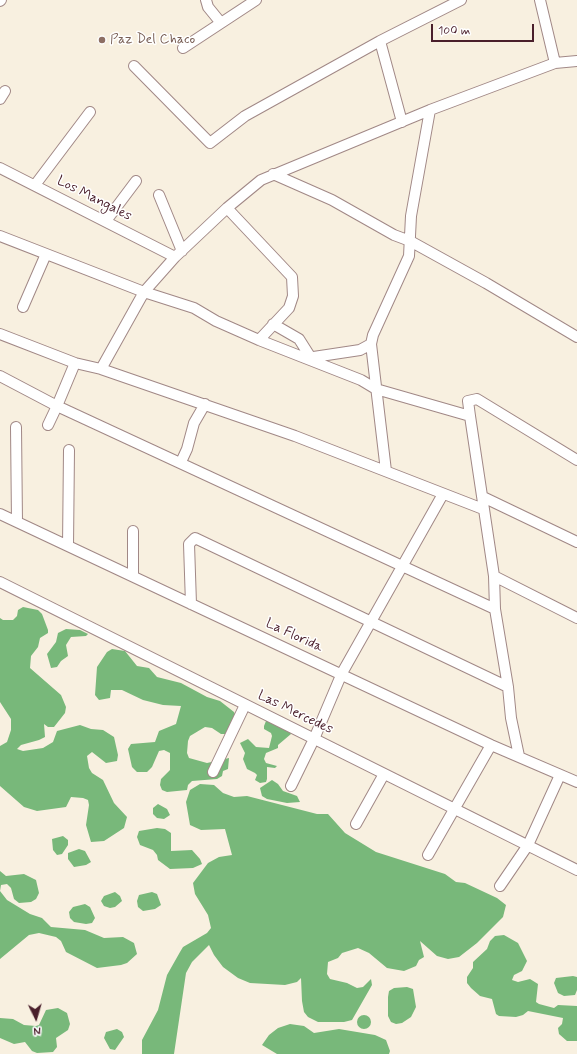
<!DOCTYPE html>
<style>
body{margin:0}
#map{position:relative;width:577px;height:1054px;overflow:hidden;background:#f8f0e0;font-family:Mynerve,sans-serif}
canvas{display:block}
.north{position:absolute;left:16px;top:998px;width:40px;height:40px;-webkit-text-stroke:3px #fff;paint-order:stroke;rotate:175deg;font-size:11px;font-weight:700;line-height:16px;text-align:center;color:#4a1f2b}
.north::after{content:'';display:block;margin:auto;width:14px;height:18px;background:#4a1f2b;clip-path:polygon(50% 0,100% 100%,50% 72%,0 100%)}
.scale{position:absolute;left:431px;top:24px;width:103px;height:18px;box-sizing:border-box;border:2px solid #4a1f2b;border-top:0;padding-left:5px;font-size:12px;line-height:14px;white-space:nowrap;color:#4a1f2b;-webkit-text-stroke:3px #fff;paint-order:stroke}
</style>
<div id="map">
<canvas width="577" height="1054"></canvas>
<div class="north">N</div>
<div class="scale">100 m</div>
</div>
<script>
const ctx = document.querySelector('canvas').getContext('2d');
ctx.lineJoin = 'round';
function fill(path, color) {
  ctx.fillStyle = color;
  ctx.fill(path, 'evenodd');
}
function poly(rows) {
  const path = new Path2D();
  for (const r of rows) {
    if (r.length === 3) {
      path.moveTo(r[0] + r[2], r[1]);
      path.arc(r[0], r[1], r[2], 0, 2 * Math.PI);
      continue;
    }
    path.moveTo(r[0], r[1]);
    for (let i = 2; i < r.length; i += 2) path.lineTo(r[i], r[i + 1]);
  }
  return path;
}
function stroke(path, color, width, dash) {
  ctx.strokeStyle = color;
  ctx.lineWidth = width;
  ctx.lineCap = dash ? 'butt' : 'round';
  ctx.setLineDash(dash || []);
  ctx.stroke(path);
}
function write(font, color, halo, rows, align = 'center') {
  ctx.font = font + ' Mynerve,sans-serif';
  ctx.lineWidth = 3;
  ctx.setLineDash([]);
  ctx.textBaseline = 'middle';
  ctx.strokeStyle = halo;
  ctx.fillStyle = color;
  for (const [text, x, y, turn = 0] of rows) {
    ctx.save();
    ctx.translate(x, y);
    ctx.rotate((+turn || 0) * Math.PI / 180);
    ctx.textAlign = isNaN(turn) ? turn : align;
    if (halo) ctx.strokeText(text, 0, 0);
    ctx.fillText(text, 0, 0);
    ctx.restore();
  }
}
fill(poly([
 [23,607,38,610,42,614,48,630,48,633,40,638,38,647,31,656,30,668,61,695,66,707,65,713,54,727,48,727,44,724,45,737,39,740,21,745,17,749,23,751,43,748,53,742,57,731,80,725,91,729,103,730,114,737,118,755,117,761,106,763,92,752,87,756,89,768,92,773,103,780,114,803,127,817,124,828,104,841,91,842,86,825,89,805,88,800,83,798,71,797,66,807,37,811,24,807,0,786,0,746,7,742,11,730,11,719,0,702,0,618,3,620,13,620,17,616,18,610],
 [66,629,80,630,88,634,86,636,71,637,66,645,68,656,61,661,57,667,51,668,47,654,56,642,58,633],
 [112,649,125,651,137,666,149,668,157,677,181,683,207,697,220,701,234,712,239,723,227,734,221,734,212,728,205,727,190,736,188,741,187,753,189,758,207,763,229,758,228,769,223,771,222,776,217,779,192,781,188,785,187,790,167,792,162,790,160,785,161,779,170,770,170,753,164,750,159,751,152,767,147,772,137,772,132,767,128,749,131,744,155,742,159,731,176,724,181,706,163,705,143,700,122,690,111,690,110,698,99,700,95,695,97,667,107,652],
 [269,720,290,731,291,734,278,745,278,748,266,753,264,759,266,763,277,766,275,768,267,767,267,779,266,782,260,783,255,780,257,775,255,773,247,769,243,759,245,753,240,743,248,739,256,747,269,748,272,736,271,733,264,729,264,726,266,721],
 [272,780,278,784,283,791,297,796,300,802,287,803,267,799,262,796,260,788],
 [200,784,214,785,223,793,234,797,247,796,317,814,328,814,345,833,376,852,445,874,456,882,465,883,497,898,506,905,503,917,477,943,459,957,448,959,437,956,420,941,424,957,419,960,416,966,404,971,387,968,369,953,358,948,342,953,338,958,328,962,327,974,330,979,347,983,357,988,363,987,371,979,372,985,352,1020,344,1022,318,1022,308,1017,304,1012,302,1001,301,978,297,982,285,985,250,983,238,978,223,967,214,955,209,945,192,962,186,973,174,1054,142,1054,142,1040,158,1010,167,975,180,952,183,947,207,933,211,928,208,915,195,894,193,883,208,863,219,857,232,855,225,829,201,830,190,825,186,802,190,790],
 [158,804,167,809,170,815,164,819,157,818,153,814,153,808],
 [157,828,165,829,171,833,171,851,192,850,200,859,202,864,193,868,170,869,158,860,157,855,153,850,140,845,137,837,139,831],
 [63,836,68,840,68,845,62,854,57,855,53,850,52,839],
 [79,849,85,851,91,862,86,865,74,867,68,859,68,853],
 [0,871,6,876,24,874,36,880,39,893,36,899,31,902,19,903,14,899,11,888,7,884,1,885,0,891,7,900,30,914,42,918,51,927,85,930,104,938,123,937,134,943,137,954,127,963,121,965,97,968,66,952,61,941,56,937,39,933,29,935,0,959],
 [115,892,120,896,122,901,115,907,110,908,104,906,101,901,104,896],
 [152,892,157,894,161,905,155,909,143,911,138,907,137,901,139,895],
 [85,904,90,907,95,918,92,923,86,924,74,922,70,918,69,912,73,907],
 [504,935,518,943,527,961,522,971,514,975,512,980,518,982,530,979,538,984,536,1002,539,1004,554,1008,558,1005,577,1006,577,1041,567,1041,559,1034,558,1028,562,1024,563,1018,528,1011,523,1015,516,1017,499,1016,496,1014,492,999,480,996,471,988,467,983,467,977,473,968,473,962,487,949,490,941,495,936],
 [573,976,577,977,577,990,575,995,564,996,558,993,554,983,556,978],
 [407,987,413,989,416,1007,411,1017,402,1023,396,1024,391,1022,388,1016,388,997,389,991,394,988],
 [58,1008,67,1013,70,1024,68,1030,56,1038,57,1047,53,1052,37,1053,32,1051,25,1042,14,1044,0,1038,0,1018,13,1019,24,1025,36,1026,39,1025,46,1010],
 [364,1022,7],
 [290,1024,304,1026,314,1033,339,1029,375,1035,386,1040,390,1051,389,1054,277,1054,262,1045,269,1035,278,1028],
 [117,1029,122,1032,124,1037,115,1050,110,1049,104,1038,106,1032]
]), '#78b87a');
const minor = poly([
 [206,0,208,7,221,23],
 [540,0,555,63],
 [0,1,1,0],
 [380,41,402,122],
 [183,48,256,0],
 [134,66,210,143,245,116,380,41,461,0],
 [0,99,5,91],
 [0,168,175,257],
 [273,174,332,200,394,235,410,241,486,283,577,337],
 [35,185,90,112],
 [159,195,182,251],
 [227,208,292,277,293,296,289,308,259,340],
 [106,221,136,181],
 [0,236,144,292,194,308,216,321,259,340,361,380,376,389,470,416,494,576,495,609,508,687,511,718,519,756],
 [23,307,46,254],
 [273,324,299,339,311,358],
 [0,334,75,363],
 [307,358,360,350,371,344],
 [101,369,144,292,175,257,227,208,261,180,430,110,555,63,577,61],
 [0,376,57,406,75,363,101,369,295,436,483,509],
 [470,416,468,401,477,399,577,460],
 [48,425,57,406,495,609],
 [16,427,17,522],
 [181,462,187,449,194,423,205,404],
 [386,471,371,344,373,335,409,256,411,216,430,110],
 [483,497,577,542],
 [0,514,491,745,577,782],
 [68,546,69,450],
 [133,576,133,531],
 [494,576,577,618],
 [0,582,577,870],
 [191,604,189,544,195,538,508,687],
 [213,772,245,705],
 [291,786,314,739,342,673,443,494],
 [356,824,384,774],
 [428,855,491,745],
 [500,886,528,845,560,775]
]);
stroke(minor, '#a18886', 12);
stroke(minor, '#fff', 10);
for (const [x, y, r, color] of [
 [102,40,4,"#8d6e63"]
]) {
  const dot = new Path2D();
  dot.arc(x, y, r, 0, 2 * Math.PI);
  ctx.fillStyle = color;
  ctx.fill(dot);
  stroke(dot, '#fff', 1.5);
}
write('14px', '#785e54', '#fff', [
 ["Paz Del Chaco",110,40]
], 'left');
write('14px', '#4a1f2b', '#fff', [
 ["Los Mangales",94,199,27],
 ["La Florida",294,636,25],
 ["Las Mercedes",295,713,26]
]);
</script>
